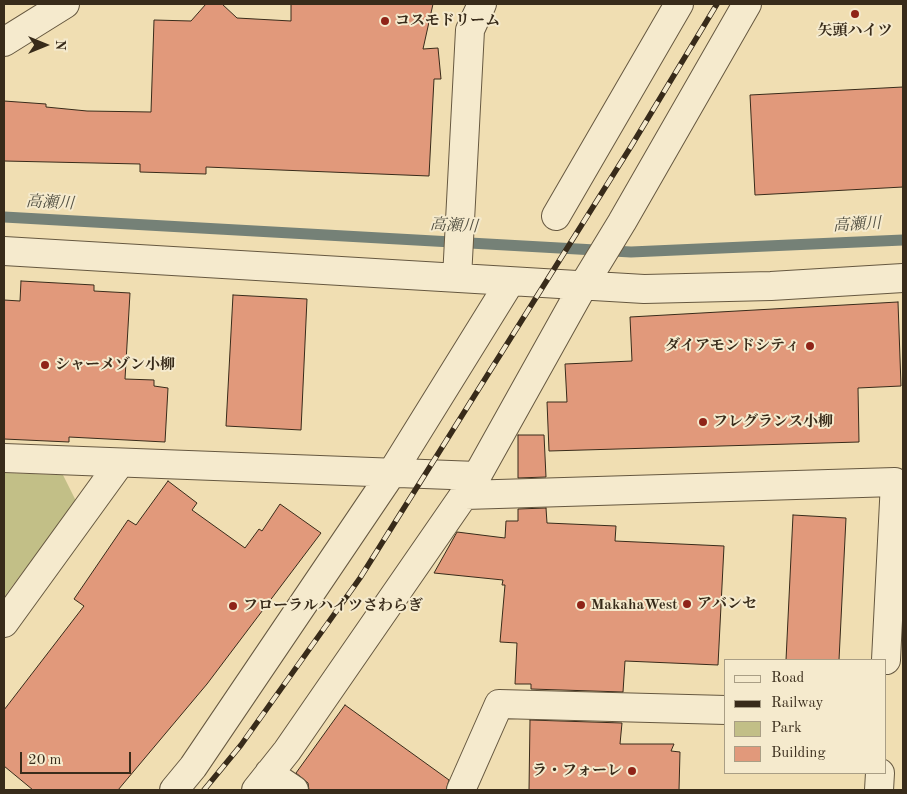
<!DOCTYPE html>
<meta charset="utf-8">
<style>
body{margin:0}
#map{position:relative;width:907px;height:794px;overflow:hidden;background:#f0deb2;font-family:"Old Standard TT",serif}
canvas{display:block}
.frame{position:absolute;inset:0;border:5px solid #382b1a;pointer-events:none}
.legend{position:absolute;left:724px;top:659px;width:162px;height:115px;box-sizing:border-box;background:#f5eacd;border:1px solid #a99e85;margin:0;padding:6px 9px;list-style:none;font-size:15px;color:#382b1a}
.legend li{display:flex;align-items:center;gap:10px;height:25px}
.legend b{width:25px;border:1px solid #a99e85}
.north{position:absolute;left:20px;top:20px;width:50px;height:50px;-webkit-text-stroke:4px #f5eacd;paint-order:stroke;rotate:90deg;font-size:14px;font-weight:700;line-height:20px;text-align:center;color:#382b1a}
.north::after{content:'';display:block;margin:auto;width:18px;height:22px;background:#382b1a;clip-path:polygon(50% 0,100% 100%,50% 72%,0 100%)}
.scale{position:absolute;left:20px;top:752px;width:111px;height:22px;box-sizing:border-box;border:2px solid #382b1a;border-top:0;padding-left:6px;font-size:15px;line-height:18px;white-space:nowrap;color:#382b1a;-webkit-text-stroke:4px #f5eacd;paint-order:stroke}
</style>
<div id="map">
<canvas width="907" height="794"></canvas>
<div class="frame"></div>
<ul class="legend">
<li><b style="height:6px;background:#f5eacd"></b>Road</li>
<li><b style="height:6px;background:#382b1a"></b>Railway</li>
<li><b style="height:14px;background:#c2bf87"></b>Park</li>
<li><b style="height:14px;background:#e1997b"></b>Building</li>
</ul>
<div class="north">N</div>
<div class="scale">20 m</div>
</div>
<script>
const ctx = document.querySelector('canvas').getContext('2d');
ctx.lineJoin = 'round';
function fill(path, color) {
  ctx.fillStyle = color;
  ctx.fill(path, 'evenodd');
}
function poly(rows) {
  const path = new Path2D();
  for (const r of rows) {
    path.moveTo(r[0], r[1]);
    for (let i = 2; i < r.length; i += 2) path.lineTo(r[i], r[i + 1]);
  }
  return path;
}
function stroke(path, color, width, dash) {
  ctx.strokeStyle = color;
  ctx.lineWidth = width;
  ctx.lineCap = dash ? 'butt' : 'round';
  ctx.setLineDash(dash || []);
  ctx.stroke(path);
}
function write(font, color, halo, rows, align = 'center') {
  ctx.font = font + ' "Old Standard TT","Noto Serif JP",serif';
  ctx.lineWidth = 4;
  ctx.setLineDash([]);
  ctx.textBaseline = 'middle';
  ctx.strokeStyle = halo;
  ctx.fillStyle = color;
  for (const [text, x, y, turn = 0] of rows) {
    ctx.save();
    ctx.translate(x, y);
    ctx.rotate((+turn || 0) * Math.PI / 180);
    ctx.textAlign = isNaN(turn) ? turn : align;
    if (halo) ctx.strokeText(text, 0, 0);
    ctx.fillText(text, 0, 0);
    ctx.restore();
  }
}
fill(poly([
 [4,473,63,475,76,501,4,597]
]), '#c2bf87');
stroke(poly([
 [4,217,631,252,903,240]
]), '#758177', 11);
const building = poly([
 [206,4,222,4,237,18,291,21,291,4,433,4,423,49,438,48,441,79,434,79,429,176,206,167,206,174,140,172,140,164,4,161,4,101,46,104,46,107,87,111,151,112,154,20,191,21,206,4],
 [903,87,903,187,755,195,750,95,903,87],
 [21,281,94,285,94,291,130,293,125,379,154,380,154,386,168,388,165,442,69,437,69,442,4,439,4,300,20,301,21,281],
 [233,295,307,299,301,430,226,426,233,295],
 [898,302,901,386,858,388,859,442,549,451,547,402,567,402,565,364,632,361,630,317,898,302],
 [518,435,544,435,546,477,518,478,518,435],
 [168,481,197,503,192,510,245,548,259,529,262,531,280,504,321,533,207,684,118,790,33,790,4,766,4,710,84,606,74,599,128,520,136,525,168,481],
 [546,508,547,523,616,526,615,541,724,546,718,665,625,661,623,692,531,689,531,684,515,684,517,643,500,642,505,585,502,585,503,580,434,573,457,532,505,538,506,521,518,521,518,509,546,508],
 [793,515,846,518,839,660,786,660,793,515],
 [345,705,449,780,446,790,309,790,308,783,296,773,345,705],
 [530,720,622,723,620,744,674,744,671,751,680,752,679,790,529,790,530,720]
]);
fill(building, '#e1997b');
stroke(building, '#382b1a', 1);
const minor = poly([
 [556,216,679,4],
 [4,251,644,289,771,286,903,278],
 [457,278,470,30,482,4],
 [4,458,477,476],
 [465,495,895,482,886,660],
 [4,623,120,463],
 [269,773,294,790],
 [174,790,193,767,391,474,510,282],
 [256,790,287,751,477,476,583,286,622,222,747,4],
 [461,790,499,704,726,710],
 [879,790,880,773]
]);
const tertiary = poly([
 [4,42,65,4]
]);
stroke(minor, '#665840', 30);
stroke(tertiary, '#665840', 30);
stroke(minor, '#f5eacd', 28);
stroke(tertiary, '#f5eacd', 28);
const rail = poly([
 [204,790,241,745,360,578,630,148,717,4]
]);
stroke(rail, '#382b1a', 5.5);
stroke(rail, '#f5eacd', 4, [11]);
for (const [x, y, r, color] of [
 [855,14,5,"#8f2418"],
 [385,21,5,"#8f2418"],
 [810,346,5,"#8f2418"],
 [45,365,5,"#8f2418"],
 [703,422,5,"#8f2418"],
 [687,604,5,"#8f2418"],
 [581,605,5,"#8f2418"],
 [233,606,5,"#8f2418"],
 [632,771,5,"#8f2418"]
]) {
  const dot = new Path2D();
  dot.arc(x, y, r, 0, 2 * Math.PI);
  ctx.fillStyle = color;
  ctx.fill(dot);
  stroke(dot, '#f5eacd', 2);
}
write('bold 15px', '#382b1a', '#f5eacd', [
 ["コスモドリーム",395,21],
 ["矢頭ハイツ",855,31,"center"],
 ["ダイアモンドシティ",800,346,"right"],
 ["シャーメゾン小柳",55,365],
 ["フレグランス小柳",713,422],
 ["アバンセ",697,604],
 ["MakahaWest",591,605],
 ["フローラルハイツさわらぎ",243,606],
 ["ラ・フォーレ",622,771,"right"]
], 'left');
write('italic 16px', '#514f41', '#f5eacd', [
 ["高瀬川",50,203,3],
 ["高瀬川",857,225,-3],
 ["高瀬川",454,226,3]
]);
</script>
